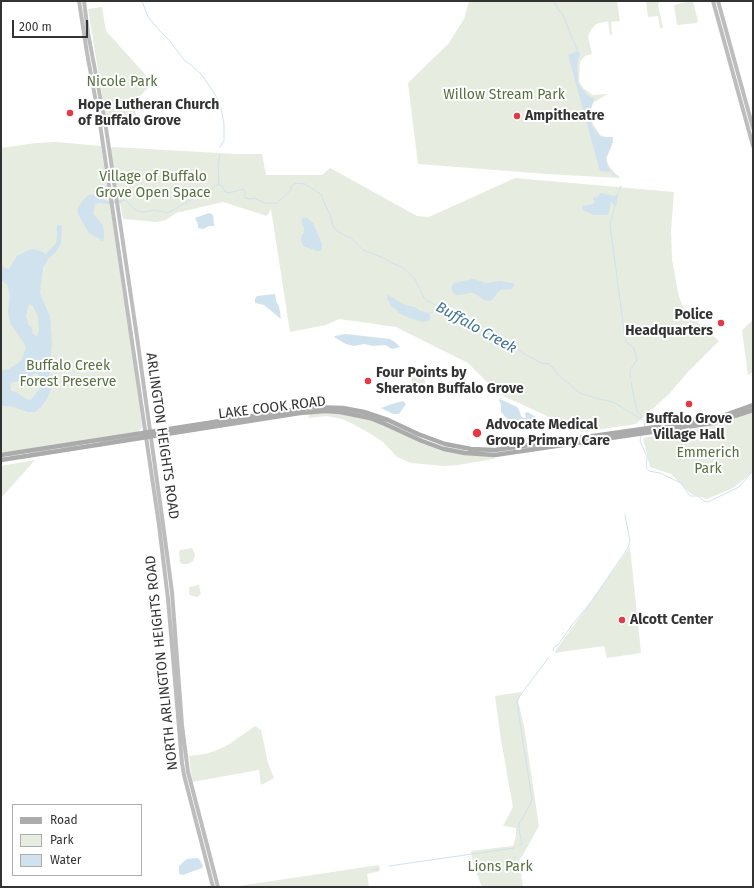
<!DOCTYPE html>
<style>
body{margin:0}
#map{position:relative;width:754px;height:888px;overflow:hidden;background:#fff;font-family:"Fira Sans",sans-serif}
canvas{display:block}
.frame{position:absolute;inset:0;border:2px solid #333;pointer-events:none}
.legend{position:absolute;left:12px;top:804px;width:130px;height:72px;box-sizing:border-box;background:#fff;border:1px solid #adadad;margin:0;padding:5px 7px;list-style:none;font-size:12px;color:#333}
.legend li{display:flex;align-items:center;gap:8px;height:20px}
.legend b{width:20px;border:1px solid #adadad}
.scale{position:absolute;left:12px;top:20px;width:76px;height:18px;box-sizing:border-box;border:2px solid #333;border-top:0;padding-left:5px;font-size:12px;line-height:14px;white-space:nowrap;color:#333;-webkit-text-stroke:3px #fff;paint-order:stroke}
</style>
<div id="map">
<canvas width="754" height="888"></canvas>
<div class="frame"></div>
<ul class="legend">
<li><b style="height:5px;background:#ababab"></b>Road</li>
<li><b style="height:11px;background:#e6ecdf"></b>Park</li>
<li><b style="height:11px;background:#cfe2ee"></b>Water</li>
</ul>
<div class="scale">200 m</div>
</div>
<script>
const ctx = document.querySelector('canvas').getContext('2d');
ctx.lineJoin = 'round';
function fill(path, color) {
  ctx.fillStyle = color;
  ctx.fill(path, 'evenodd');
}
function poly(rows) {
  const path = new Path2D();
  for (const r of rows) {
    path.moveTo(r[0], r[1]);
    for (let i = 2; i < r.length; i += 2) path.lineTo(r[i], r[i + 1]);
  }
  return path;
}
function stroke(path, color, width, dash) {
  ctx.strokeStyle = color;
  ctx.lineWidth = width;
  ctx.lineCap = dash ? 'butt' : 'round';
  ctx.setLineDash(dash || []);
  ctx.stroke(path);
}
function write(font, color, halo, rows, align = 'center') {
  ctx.font = font + ' "Fira Sans",sans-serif';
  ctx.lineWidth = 4;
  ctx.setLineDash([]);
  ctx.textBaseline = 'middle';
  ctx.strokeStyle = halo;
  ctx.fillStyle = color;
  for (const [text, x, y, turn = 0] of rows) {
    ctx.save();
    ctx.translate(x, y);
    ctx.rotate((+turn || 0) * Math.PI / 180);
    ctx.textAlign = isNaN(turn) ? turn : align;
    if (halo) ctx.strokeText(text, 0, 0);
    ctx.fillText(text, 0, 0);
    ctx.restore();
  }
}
fill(poly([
 [469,1,617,1,620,21,611,22,612,35,610,35,608,21,596,24,591,30,588,36,592,54,585,56,580,62,579,81,583,88,593,95,608,94,594,102,590,108,593,124,600,135,606,137,612,137,613,142,607,157,607,161,609,166,619,178,547,174,418,164,408,83,449,43,464,19],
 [646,1,660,1,658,5,663,28,660,28,658,16,648,17],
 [691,1,693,2,698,21,697,23,677,25,674,5],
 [102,7,106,31,153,83,132,104,141,127,107,124,88,9],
 [56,142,101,146,136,377,142,427,138,432,1,453,1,148,36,143],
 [113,147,235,154,262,154,266,175,322,175,330,168,417,216,429,217,515,178,674,192,671,231,672,259,678,293,682,305,692,317,719,341,688,372,669,394,636,424,582,432,499,394,468,363,396,327,339,319,326,325,290,332,271,209,267,216,223,202,176,213,166,220,156,222,123,219,110,149],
 [753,320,753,372,748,375,742,330],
 [422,375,424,376,426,389,414,390,411,377],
 [753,410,753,472,733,488,707,499,691,494,671,474,650,467,643,438,726,423],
 [310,413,338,414,372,420,431,446,494,457,494,459,458,465,444,466,411,463,397,457,383,442,371,434,353,424,342,419,327,416,308,418],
 [35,460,1,498,1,466],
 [630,547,641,653,607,658,604,646,554,653],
 [192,548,195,555,193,561,188,564,182,564,180,562,179,552,180,550],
 [199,585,201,594,197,597,190,595,189,593,189,587],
 [521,692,522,693,518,701,524,726,539,826,523,855,519,860,523,887,482,887,473,864,471,851,513,846,516,836,516,828,503,826,513,807,501,740,495,696],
 [255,726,261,730,268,763,274,778,261,785,259,770,192,782,189,756,205,754,215,751,228,745],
 [379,865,380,871,367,874,369,887,232,887]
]), '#e6ecdf');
fill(poly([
 [578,51,580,54,577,64,578,83,587,95,594,98,590,113,592,126,601,137,613,137,612,144,606,158,607,164,611,172,600,171,568,55],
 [601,193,614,196,618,195,616,206,611,202,608,215,594,215,583,210,582,206,593,204,595,201,593,199,594,197,596,198],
 [89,195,97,195,102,199,108,201,123,200,121,203,109,204,100,203,95,204,93,214,102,224,104,230,104,238,103,241,101,241,100,239,89,233,78,214,78,208,83,200],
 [209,213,213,215,214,226,209,226,203,229,198,228,198,224,195,218],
 [302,218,307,218,313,223,322,244,321,251,317,251,303,246,301,240,302,235,304,233,304,228,301,220],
 [59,225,62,226,61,243,55,253,48,259,45,265,43,267,40,293,50,317,52,344,49,370,51,378,51,389,47,399,41,407,35,412,28,412,10,406,1,406,1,371,9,369,21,361,26,348,24,343,10,323,8,311,10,295,7,284,1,280,1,263,4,268,9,269,17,256,31,249,38,250,46,254,56,243,57,237,57,226],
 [29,304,33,306,38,317,39,330,37,337,33,334,32,328,28,324,26,316],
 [35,373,38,374,40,388,31,400,26,399,16,392,11,391,10,384,13,382,25,381],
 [473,279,486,283,499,281,512,283,514,285,512,289,500,290,492,300,489,301,486,301,474,293,470,293,459,295,456,295,453,292,451,287,454,283],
 [275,294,276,301,279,306,281,319,264,305,255,303,255,299,257,296],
 [388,295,405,305,415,307,420,311,429,313,430,315,430,320,423,322,409,318,399,313,397,310,391,306,387,297],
 [345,334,390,339,395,342,400,347,392,349,385,345,373,346,364,344,354,346,346,344,334,337,335,336],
 [500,399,517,407,519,410,521,416,523,418,526,418,525,413,528,412,537,418,532,420,514,421,511,423,501,412,501,405,499,400],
 [403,401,406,404,399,414,393,414,381,408,392,404],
 [197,858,200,860,203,866,202,868,183,875,179,874,179,866,182,863,187,859]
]), '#cfe2ee');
stroke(poly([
 [142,1,148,17,159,30,168,39,185,61,191,65,202,75,216,96,221,108,224,124,224,141,220,147],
 [554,1,558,9,563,15,578,52],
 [611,172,619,177],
 [219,184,218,164,220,154],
 [219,185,222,186,225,192,229,193,243,189,245,191,245,198,250,199,254,198,265,203,277,203,291,190,291,187,296,183,305,184,321,194,325,205,330,214,333,226,336,230,347,237,350,237,363,250,384,258,392,263,402,267,415,279,424,298,427,301,440,307,530,357,541,363,550,364,557,374,580,393,602,400,606,400,615,403,644,421,645,427],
 [617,196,621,186],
 [123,200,125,200,137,211,143,212,155,210,168,213,203,193,208,193,215,185,219,185],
 [615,205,610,225,625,338,626,342,634,348,637,360,630,370,630,378],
 [430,313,439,307],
 [631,382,637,411,641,415,641,418],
 [641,436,640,441,647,457,646,468,649,471,660,473,681,483,690,496,698,496,704,501,708,502,739,487,747,478,753,470],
 [553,651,554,647,558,645,572,625,591,602,628,548,630,541,625,515],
 [519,845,522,844,519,828,519,824,530,805,532,799,517,702,519,697,549,657],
 [514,858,516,857],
 [389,866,514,848],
 [372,870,378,869]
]), '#cfe2ee', 1);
stroke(poly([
 [79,1,87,53,100,124,159,525,168,599,182,763,184,775,213,887],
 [84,1,88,33,106,128,137,337,163,524,172,592,182,725,188,772,218,887],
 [713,1,753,146],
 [718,1,753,128]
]), '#bdbdbd', 4);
stroke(poly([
 [1,455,311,407,343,408,364,412,388,420,418,434,445,444,471,449,495,450,698,421,725,415,753,405],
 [1,460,300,413,325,411,340,412,370,418,385,424,422,441,444,449,465,453,495,455,713,423,753,410]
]), '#ababab', 4.5);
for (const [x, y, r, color] of [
 [70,113,4,"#e63946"],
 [517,116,4,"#e63946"],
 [721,323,4,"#e63946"],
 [368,381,4,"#e63946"],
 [689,404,4,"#e63946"],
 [477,433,5,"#e63946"],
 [622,620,4,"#e63946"]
]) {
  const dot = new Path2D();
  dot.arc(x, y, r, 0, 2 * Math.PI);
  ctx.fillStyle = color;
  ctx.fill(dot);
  stroke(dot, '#fff', 1.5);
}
write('14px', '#56703f', '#fff', [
 ["Nicole Park",122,82],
 ["Willow Stream Park",504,95],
 ["Village of Buffalo",153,177],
 ["Grove Open Space",153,193],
 ["Buffalo Creek",68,366],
 ["Forest Preserve",68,382],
 ["Emmerich",708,453],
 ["Park",708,469],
 ["Lions Park",500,867]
]);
write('bold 14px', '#333', '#fff', [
 ["Hope Lutheran Church",78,105],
 ["of Buffalo Grove",78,121],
 ["Ampitheatre",525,116],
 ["Police",713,315,"right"],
 ["Headquarters",713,331,"right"],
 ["Four Points by",376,373],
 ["Sheraton Buffalo Grove",376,389],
 ["Buffalo Grove",689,419,"center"],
 ["Village Hall",689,435,"center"],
 ["Advocate Medical",486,425],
 ["Group Primary Care",486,441],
 ["Alcott Center",630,620]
], 'left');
write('14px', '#333', '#fff', [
 ["LAKE COOK ROAD",272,408,-7],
 ["ARLINGTON HEIGHTS ROAD",162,436,82],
 ["NORTH ARLINGTON HEIGHTS ROAD",162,663,-96]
]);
write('italic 15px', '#3f7597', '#fff', [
 ["Buffalo Creek",476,328,29]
]);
</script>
